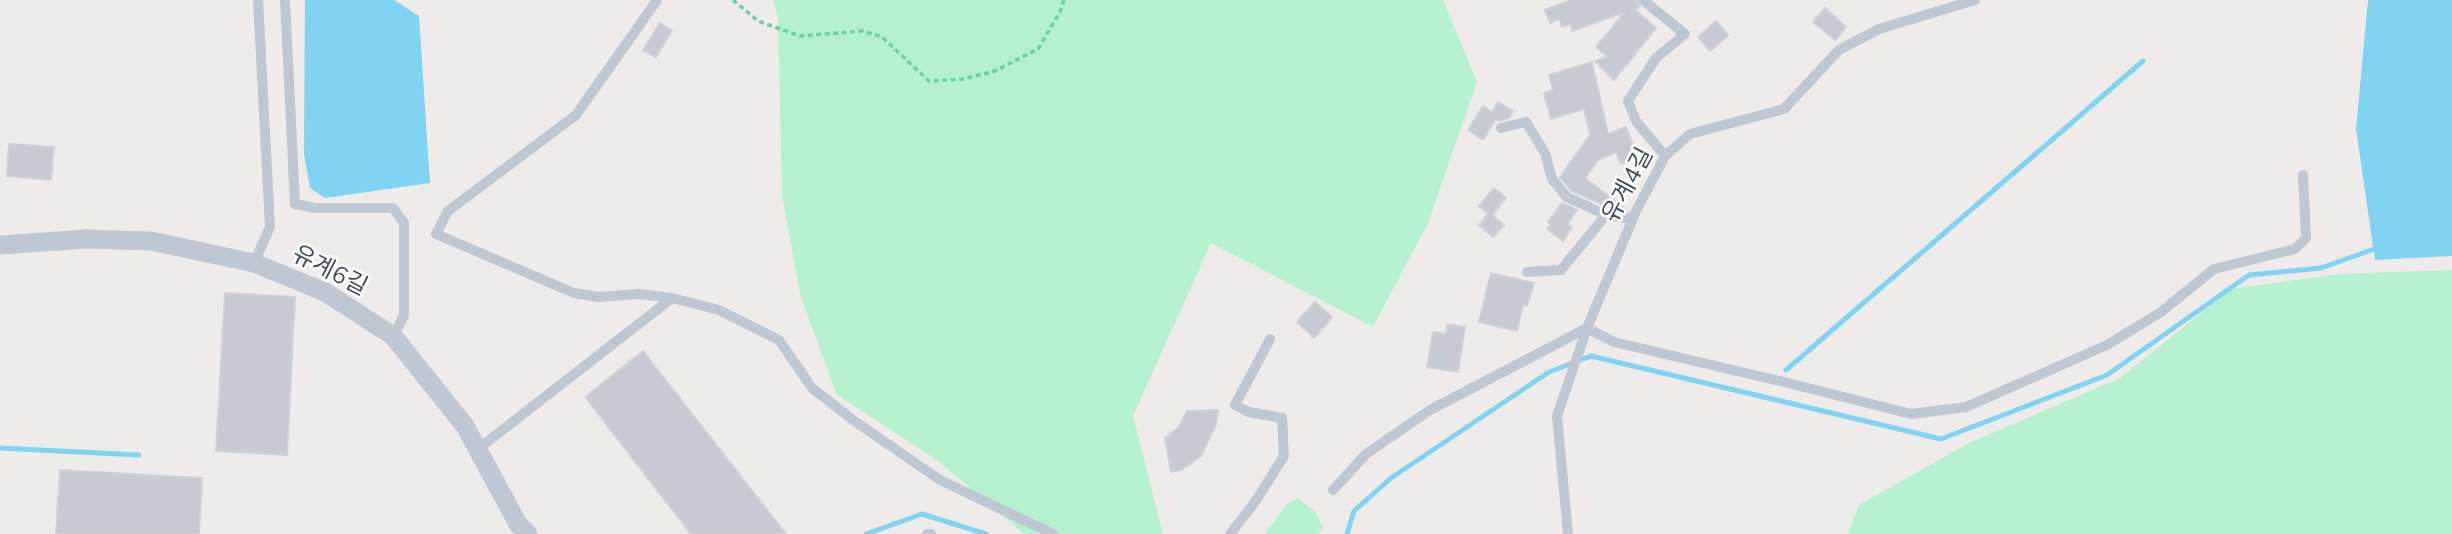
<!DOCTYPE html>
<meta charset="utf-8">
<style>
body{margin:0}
canvas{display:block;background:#efebeb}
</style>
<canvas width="2452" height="534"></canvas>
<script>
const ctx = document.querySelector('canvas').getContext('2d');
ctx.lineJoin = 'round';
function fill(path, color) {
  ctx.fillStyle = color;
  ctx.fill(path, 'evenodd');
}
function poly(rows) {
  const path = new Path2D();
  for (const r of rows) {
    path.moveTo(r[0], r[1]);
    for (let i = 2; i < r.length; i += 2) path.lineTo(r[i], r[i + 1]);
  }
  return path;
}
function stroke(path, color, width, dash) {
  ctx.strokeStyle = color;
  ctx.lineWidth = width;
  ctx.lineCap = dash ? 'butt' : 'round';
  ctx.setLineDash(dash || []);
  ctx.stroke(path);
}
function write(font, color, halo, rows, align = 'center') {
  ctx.font = font + ' "Nunito Sans","Noto Sans KR",sans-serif';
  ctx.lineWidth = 5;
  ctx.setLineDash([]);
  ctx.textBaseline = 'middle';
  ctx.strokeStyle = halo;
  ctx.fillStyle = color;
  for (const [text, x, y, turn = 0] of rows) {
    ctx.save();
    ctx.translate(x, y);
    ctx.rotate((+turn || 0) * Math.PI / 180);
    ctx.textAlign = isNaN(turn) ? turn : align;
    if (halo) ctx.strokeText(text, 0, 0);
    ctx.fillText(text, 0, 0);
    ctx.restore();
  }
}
fill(poly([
 [773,0,1443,0,1477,82,1428,223,1373,327,1211,243,1133,416,1163,534,1024,534,937,460,837,395,801,298,782,196,778,18],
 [2452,270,2452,534,1848,534,1859,505,1969,443,2120,378,2231,289,2340,274],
 [1298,498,1315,512,1323,528,1318,534,1265,534,1287,504]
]), '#b5f1cf');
fill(poly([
 [305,0,394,0,419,16,430,183,325,198,310,188,304,154],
 [2368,0,2452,0,2452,256,2375,260,2356,129]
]), '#80d4f1');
stroke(poly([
 [1786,370,2143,61],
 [0,448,139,455],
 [866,534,922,514,986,534],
 [1347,534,1354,511,1391,478,1549,372,1591,356,1941,439,2107,375,2249,275,2321,268,2374,249]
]), '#80d4f1', 5);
const building = poly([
 [1571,0,1636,0,1640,7,1634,9,1656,28,1614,80,1595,61,1608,57,1596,47,1625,12,1572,31,1570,24,1562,27,1560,19,1550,23,1545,10,1571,0],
 [1825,8,1846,27,1835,40,1813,22,1825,8],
 [1716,21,1728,35,1710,51,1698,37,1716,21],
 [660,23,672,31,656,57,643,50,660,23],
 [1592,62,1608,134,1626,127,1638,157,1621,164,1616,152,1598,160,1585,178,1628,211,1614,209,1572,191,1560,177,1590,135,1584,109,1551,119,1544,93,1553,90,1549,75,1592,62],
 [1498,102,1513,111,1509,118,1499,121,1496,119,1483,140,1468,130,1483,106,1492,112,1498,102],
 [9,144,54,147,51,180,7,176,9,144],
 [1494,188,1506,198,1492,215,1504,225,1493,237,1479,225,1488,214,1479,206,1494,188],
 [1562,203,1577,210,1567,224,1572,227,1563,241,1547,229,1551,224,1548,222,1562,203],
 [1491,273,1534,283,1527,306,1523,305,1517,331,1479,322,1491,273],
 [225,293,295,297,287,455,216,451,225,293],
 [1315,302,1332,317,1314,338,1297,322,1315,302],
 [1447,324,1465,327,1458,372,1427,367,1433,332,1446,334,1447,324],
 [643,351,786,534,691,534,585,397,643,351],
 [1218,410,1216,424,1201,456,1183,469,1171,472,1165,438,1179,427,1187,411,1218,410],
 [60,470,202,478,199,534,56,534,60,470]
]);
fill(building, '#c7cad2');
stroke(building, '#cfd1d8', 2);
stroke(poly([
 [733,0,758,21,800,36,863,31,882,37,929,81,963,79,995,71,1038,49,1060,12,1064,0]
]), '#6cd0a3', 3.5, [5, 3.5]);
stroke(poly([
 [285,0,295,204,315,208,393,208,404,223,404,316,393,336],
 [657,0,576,115,448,211,436,234,574,293,598,297,639,294,672,298,719,310,779,340,812,388,853,420,940,480,1053,534],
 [1643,0,1685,34,1656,58,1628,101,1636,121,1665,156],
 [1501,128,1526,122,1545,153,1552,179,1567,197,1606,215,1633,219],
 [254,263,270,227,258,0],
 [1527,272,1561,270,1606,215],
 [1587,328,1614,342,1788,383,1911,414,1966,407,2107,345,2161,312,2214,269,2295,249,2306,238,2303,175],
 [478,449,672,298],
 [1333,490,1366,454,1430,410,1587,328],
 [927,534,931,534],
 [1230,534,1255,502,1284,456,1282,418,1249,412,1235,405,1270,339],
 [1568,534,1557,416,1587,328,1636,211,1665,156,1690,134,1784,109,1839,50,1879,29,1975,0]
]), '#bec7d2', 10);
stroke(poly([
 [0,245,87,239,151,241,254,263,325,292,393,336,465,426,518,524,528,534]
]), '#bec7d2', 19);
write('24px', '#434e5a', '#fff', [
 ["유계4길",1629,186,-62],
 ["유계6길",329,272,27]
]);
</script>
